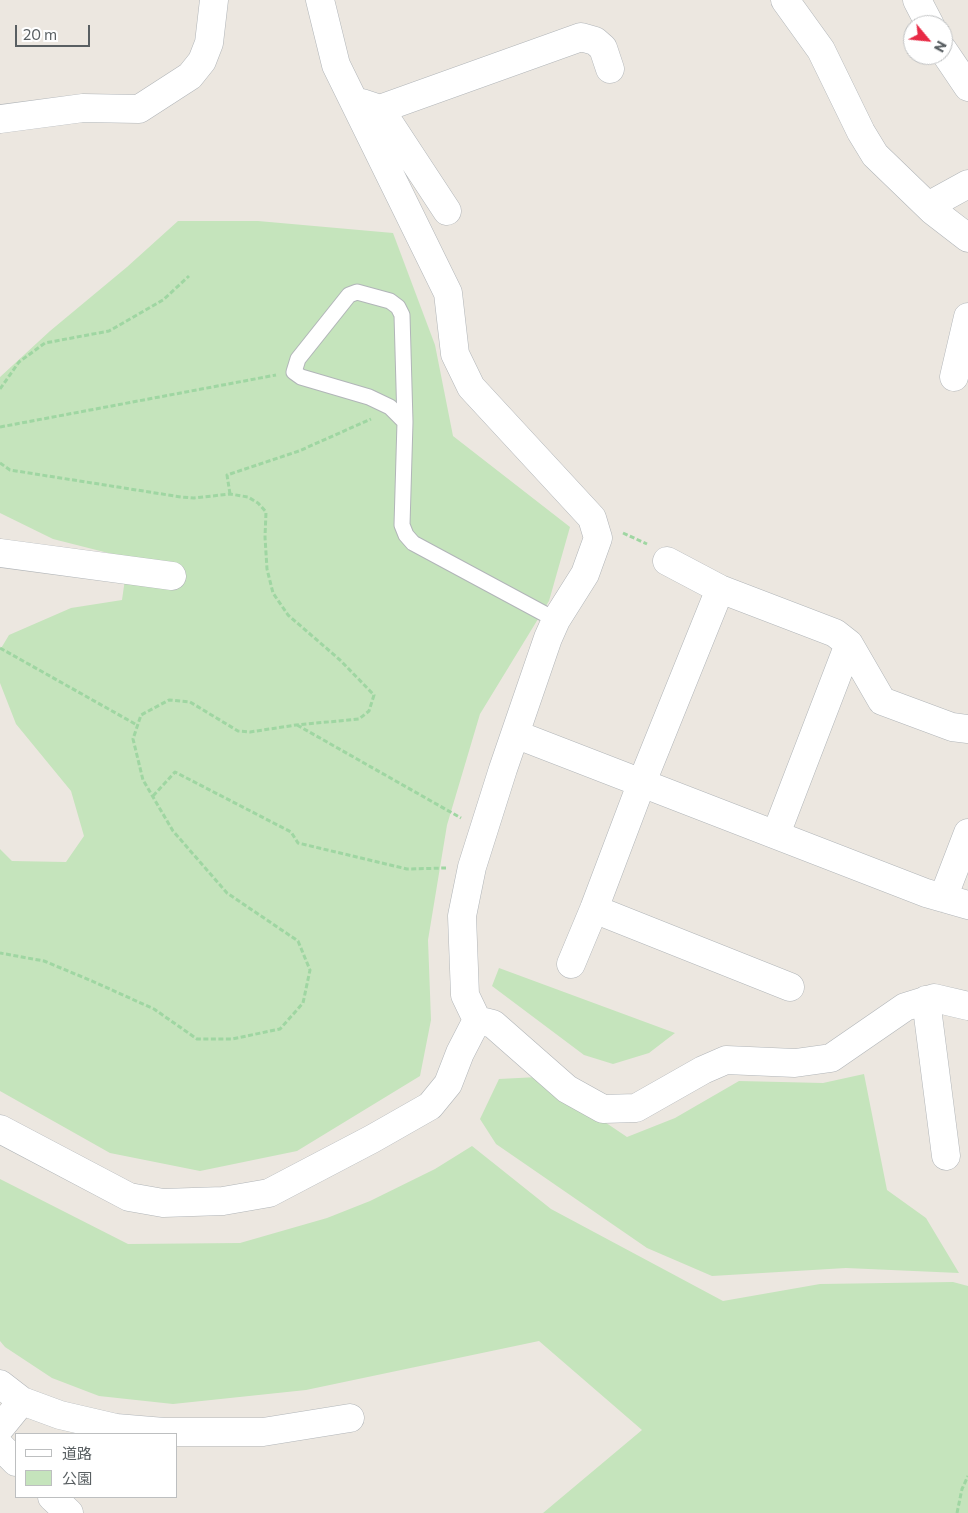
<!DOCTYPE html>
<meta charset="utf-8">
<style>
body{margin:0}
#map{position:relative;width:968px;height:1513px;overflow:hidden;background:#ece7e0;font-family:Commissioner,"Noto Sans JP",sans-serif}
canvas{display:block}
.legend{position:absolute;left:15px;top:1433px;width:162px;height:65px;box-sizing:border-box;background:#fff;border:1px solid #bdbfc0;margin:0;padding:6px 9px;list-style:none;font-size:15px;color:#595f62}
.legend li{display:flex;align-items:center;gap:10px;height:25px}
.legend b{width:25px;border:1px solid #bdbfc0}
.north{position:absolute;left:903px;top:15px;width:50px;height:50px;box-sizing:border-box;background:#fff;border:1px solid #bdbfc0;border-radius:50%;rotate:118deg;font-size:14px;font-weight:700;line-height:20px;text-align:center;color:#595f62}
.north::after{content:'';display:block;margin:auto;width:18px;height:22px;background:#e82a45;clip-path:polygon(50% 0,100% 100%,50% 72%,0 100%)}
.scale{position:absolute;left:15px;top:25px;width:75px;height:22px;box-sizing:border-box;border:2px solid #595f62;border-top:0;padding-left:6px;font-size:15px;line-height:18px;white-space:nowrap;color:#595f62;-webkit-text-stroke:4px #fff;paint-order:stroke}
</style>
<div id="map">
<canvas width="968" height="1513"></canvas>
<ul class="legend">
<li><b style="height:6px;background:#fff"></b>道路</li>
<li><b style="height:14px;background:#c5e4bc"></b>公園</li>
</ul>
<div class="north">N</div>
<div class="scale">20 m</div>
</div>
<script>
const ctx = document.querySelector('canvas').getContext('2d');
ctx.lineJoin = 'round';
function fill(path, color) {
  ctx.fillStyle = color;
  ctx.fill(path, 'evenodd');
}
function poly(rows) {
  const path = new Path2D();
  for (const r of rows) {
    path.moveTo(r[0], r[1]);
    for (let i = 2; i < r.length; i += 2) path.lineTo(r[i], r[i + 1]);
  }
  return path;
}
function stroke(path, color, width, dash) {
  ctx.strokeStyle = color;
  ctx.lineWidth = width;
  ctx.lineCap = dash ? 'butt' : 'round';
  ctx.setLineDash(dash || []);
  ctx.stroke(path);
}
fill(poly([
 [178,221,258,221,393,233,435,345,453,436,570,527,549,601,480,714,447,825,428,940,431,1020,420,1076,297,1151,200,1171,110,1153,0,1091,0,849,12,861,66,862,84,836,71,791,16,724,0,683,0,650,9,635,71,608,122,600,128,558,53,539,0,513,0,377,50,331,127,267],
 [499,968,675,1033,649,1053,613,1064,584,1055,492,986],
 [864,1074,887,1190,926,1218,959,1273,846,1268,712,1276,647,1248,496,1144,480,1119,499,1079,538,1077,627,1137,675,1118,739,1081,823,1083],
 [472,1146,551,1209,723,1301,820,1284,953,1282,968,1286,968,1513,543,1513,642,1430,539,1341,306,1390,173,1404,99,1396,52,1378,5,1347,0,1341,0,1179,128,1244,240,1243,327,1218,370,1201,435,1169]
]), '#c5e4bc');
const service = poly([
 [405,422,390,407,369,397,301,377,294,372,298,359,349,295,357,292,390,301,398,307,402,315,405,422,402,525,406,535,413,543,556,620]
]);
const minor = poly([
 [320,0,336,65,448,293,455,354,471,387,592,518,598,538,585,574,556,620,548,638,503,769,472,867,462,916,465,995,477,1020],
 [785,0,821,50,861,132,875,155,933,211,968,238],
 [917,0,930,25],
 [943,50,968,87],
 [362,103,380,109,447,211],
 [380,109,581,37,595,41,603,48,610,69],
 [0,119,83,108,139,109,190,76,202,61,209,43,214,0],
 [928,206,968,184],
 [954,377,968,317],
 [0,553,172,576],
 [667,561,720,589,835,633,849,644,882,701,952,727,968,729],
 [515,734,926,893,968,905],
 [776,834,849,644],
 [943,898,968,833],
 [594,909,790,987],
 [571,964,594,909,642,782,720,589],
 [926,1000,946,1156],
 [477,1020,493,1024,567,1089,603,1109,636,1108,703,1070,726,1060,795,1063,831,1058,905,1007,934,998,968,1006],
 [0,1129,129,1197,163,1203,223,1201,269,1193,372,1139,430,1106,448,1084,460,1053,477,1020],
 [0,1384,22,1401,60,1415,116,1428,164,1432,263,1432,350,1418],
 [0,1428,22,1401],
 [0,1446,16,1462],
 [52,1497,69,1513]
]);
stroke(service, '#b1b5b8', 17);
stroke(minor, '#b1b5b8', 29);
stroke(poly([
 [0,389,19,362,45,343,109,331,163,300,189,276],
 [0,427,276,375],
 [0,463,10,470,181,497,194,498,230,494,248,497,258,503,266,512,265,537,267,569,273,593,288,615,340,660,374,695,369,711,359,719,296,725,250,732,238,731,190,702,169,700,141,715,133,739,143,780,173,831,227,893,298,941,310,970,303,1003,280,1029,232,1039,197,1039,154,1009,92,981,44,961,0,953],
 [230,494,227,475,299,451,371,419],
 [623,533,647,544],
 [0,648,137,725],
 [297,725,461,818],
 [153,796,175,772,291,832,298,843,407,869,446,868],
 [957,1513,962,1489,968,1476]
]), '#9fd6a2', 3, [5, 2.5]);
stroke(service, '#fff', 15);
stroke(minor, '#fff', 28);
</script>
